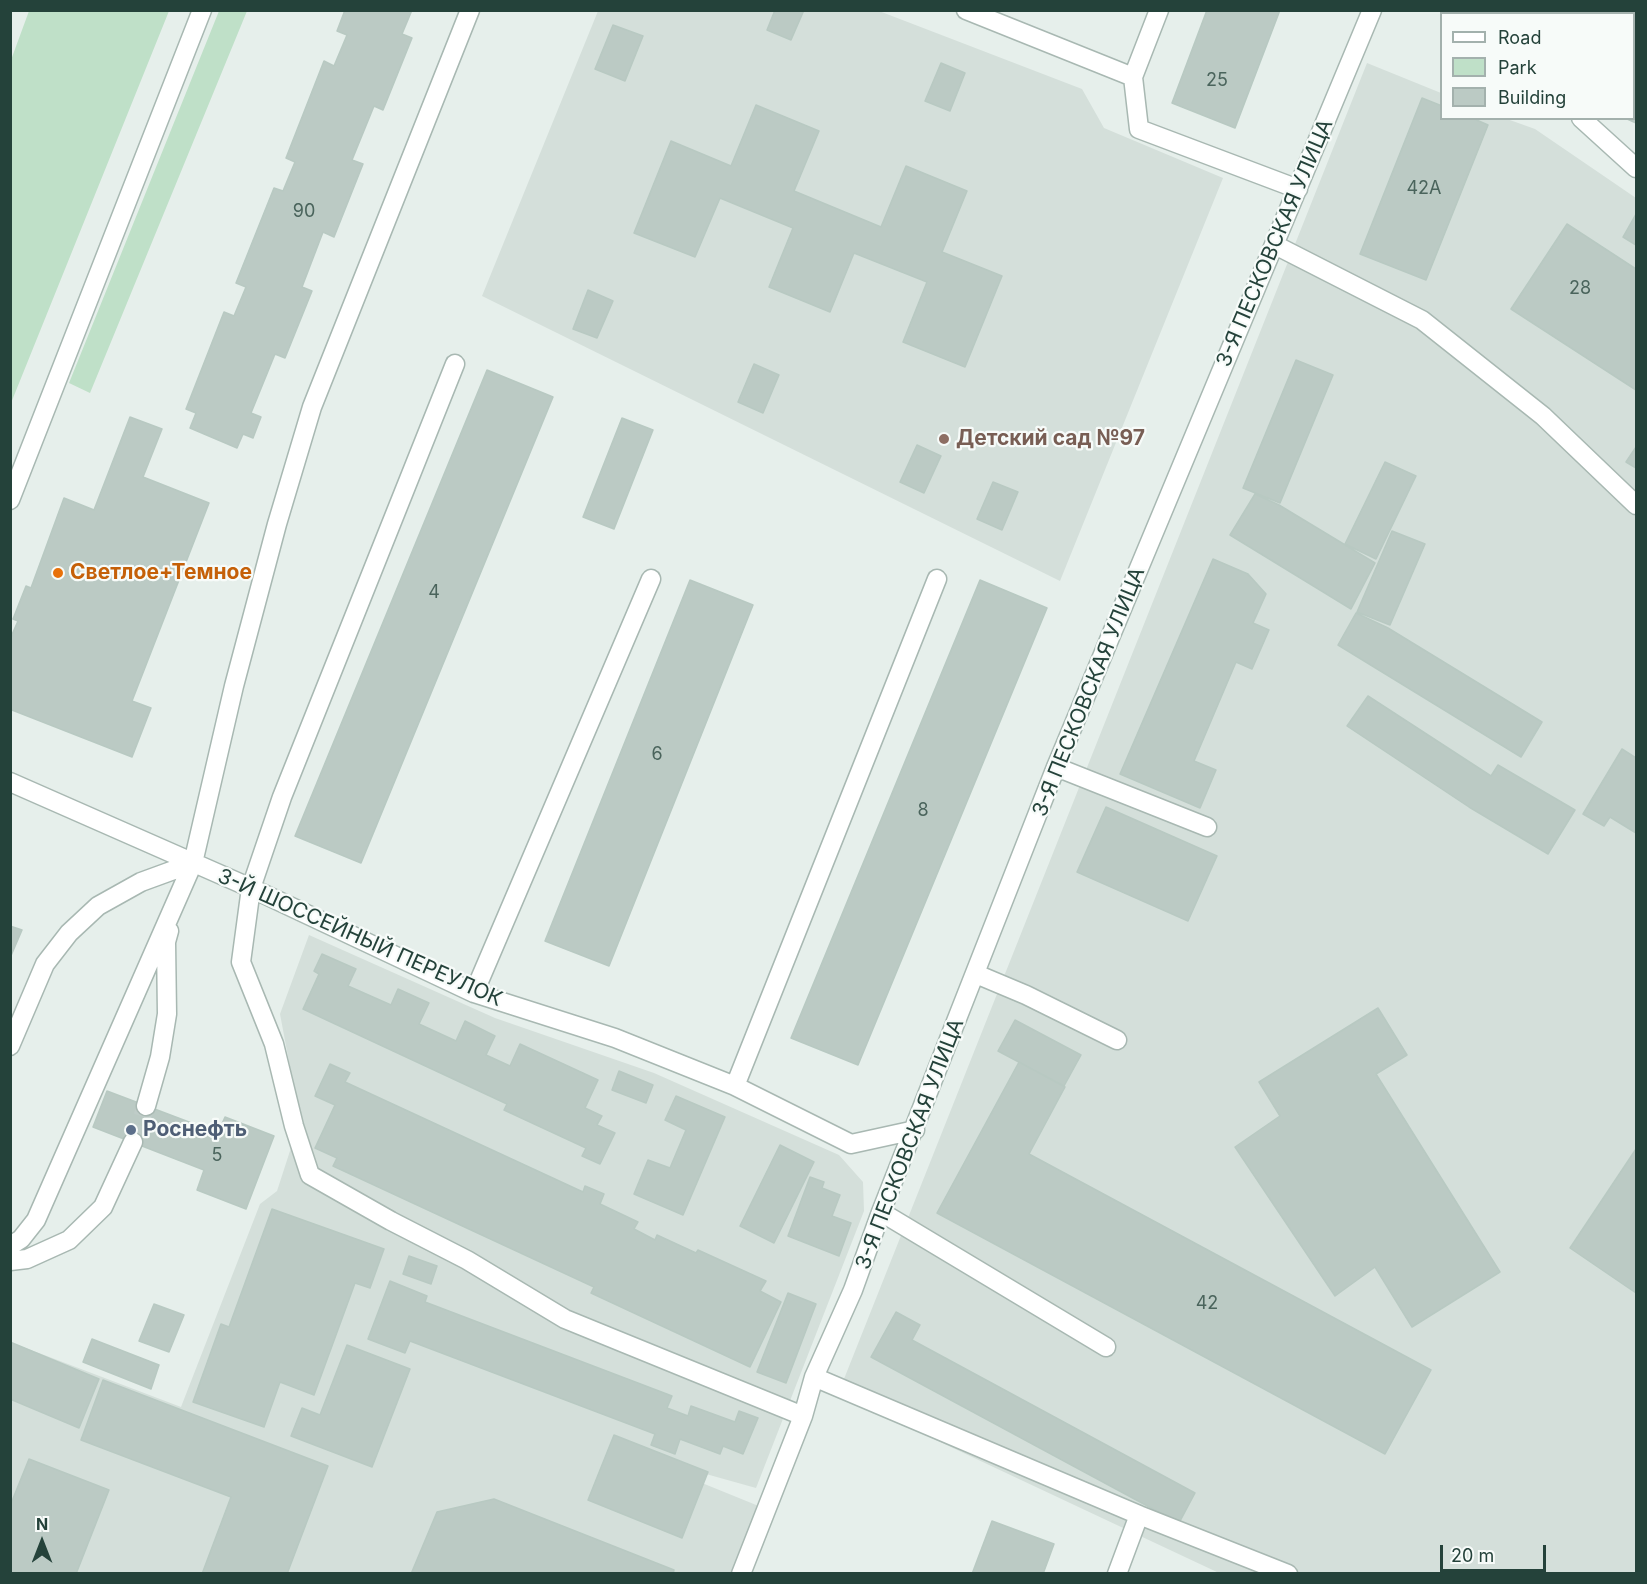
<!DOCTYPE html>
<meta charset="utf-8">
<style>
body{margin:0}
#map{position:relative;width:1647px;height:1584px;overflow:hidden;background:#e6efeb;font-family:Inter,sans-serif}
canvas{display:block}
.frame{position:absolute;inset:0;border:12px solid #24423a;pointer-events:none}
.legend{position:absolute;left:1440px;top:12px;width:195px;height:108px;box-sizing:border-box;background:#f7fbf9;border:2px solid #a3b1ad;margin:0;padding:8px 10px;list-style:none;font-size:18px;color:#24423a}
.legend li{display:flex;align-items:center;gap:12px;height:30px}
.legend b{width:30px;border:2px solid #a3b1ad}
.north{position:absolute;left:12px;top:1512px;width:60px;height:60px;-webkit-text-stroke:4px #f7fbf9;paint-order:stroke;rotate:0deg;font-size:16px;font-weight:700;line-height:24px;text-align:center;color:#24423a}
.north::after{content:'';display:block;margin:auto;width:21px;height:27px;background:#24423a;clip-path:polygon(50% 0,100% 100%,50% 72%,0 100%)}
.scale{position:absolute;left:1440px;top:1545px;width:106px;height:27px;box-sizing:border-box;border:3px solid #24423a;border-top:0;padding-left:8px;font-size:18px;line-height:21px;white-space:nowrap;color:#24423a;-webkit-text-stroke:4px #f7fbf9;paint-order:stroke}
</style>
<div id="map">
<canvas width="1647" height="1584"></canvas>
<div class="frame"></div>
<ul class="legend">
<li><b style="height:8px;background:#fff"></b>Road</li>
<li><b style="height:16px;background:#bfe0c8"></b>Park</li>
<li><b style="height:16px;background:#bbcac4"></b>Building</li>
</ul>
<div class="north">N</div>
<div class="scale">20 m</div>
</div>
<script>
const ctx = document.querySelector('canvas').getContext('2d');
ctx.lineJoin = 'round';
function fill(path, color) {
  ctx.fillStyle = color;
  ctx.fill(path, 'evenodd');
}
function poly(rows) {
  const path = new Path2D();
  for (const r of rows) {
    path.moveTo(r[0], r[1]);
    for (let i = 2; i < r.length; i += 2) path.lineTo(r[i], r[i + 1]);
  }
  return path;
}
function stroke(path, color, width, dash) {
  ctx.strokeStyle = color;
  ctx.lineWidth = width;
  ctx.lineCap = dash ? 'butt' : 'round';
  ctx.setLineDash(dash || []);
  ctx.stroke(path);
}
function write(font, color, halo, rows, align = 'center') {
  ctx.font = font + ' Inter,sans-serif';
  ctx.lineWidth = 4.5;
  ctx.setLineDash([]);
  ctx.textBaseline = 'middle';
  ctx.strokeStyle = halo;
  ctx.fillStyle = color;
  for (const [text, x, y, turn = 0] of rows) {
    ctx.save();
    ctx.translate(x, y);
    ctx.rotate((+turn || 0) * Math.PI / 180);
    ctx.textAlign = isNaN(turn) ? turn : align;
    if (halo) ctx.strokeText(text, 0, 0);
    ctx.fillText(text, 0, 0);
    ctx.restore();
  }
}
fill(poly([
 [598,11,879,11,1082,89,1104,128,1223,178,1060,581,482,296],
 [1367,63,1441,93,1442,118,1507,119,1535,129,1636,198,1636,1573,1219,1573,838,1394],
 [309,935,495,1018,654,1073,839,1155,863,1182,864,1211,756,1488,706,1474,702,1483,766,1509,741,1573,11,1573,10,1342,181,1407,260,1204,277,1191,300,1120,280,1014]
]), '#d4dfda');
fill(poly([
 [29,11,169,11,11,403,11,60],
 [219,11,247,11,90,393,69,383]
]), '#bfe0c8');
const building = poly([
 [345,10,412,10,402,34,412,38,383,110,374,106,352,160,363,164,334,237,323,232,302,287,312,291,285,358,275,354,251,413,261,417,253,438,243,434,237,448,190,428,196,413,186,409,224,312,234,316,246,287,236,283,274,188,283,191,295,162,286,158,324,61,334,66,347,35,337,31,345,10],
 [775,10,804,10,791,40,767,30,775,10],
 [1207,10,1280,10,1235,128,1172,103,1207,10],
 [1491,10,1557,10,1556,14,1489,14,1491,10],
 [1625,10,1636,12,1636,123,1625,118,1634,118,1634,14,1623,14,1625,10],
 [613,25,643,36,625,81,595,69,613,25],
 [941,63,965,73,950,111,925,101,941,63],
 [1422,98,1442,106,1442,118,1472,118,1488,125,1426,280,1360,254,1422,98],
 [756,105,819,131,794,191,881,227,906,166,967,191,942,252,1002,276,965,367,903,342,927,282,854,253,830,312,769,287,793,228,720,198,695,257,634,233,671,141,731,166,756,105],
 [1636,214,1636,245,1623,237,1636,214],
 [1567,224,1636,269,1636,390,1511,309,1567,224],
 [588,290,613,301,597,338,573,329,588,290],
 [1296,360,1333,375,1280,503,1243,488,1296,360],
 [754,364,779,375,763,413,738,402,754,364],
 [487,370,553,397,361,863,295,836,487,370],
 [130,417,162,429,143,477,209,503,132,701,151,708,132,757,12,710,10,714,10,639,18,621,13,619,26,586,31,588,64,498,94,510,130,417],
 [622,418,653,430,614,529,583,517,622,418],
 [917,445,941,456,924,493,900,482,917,445],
 [1636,447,1636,468,1626,462,1636,447],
 [1385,462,1416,476,1376,559,1345,544,1385,462],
 [993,482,1018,492,1002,530,977,519,993,482],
 [1255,494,1279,505,1375,563,1351,609,1230,535,1255,494],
 [1392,531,1425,544,1390,625,1357,612,1392,531],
 [1213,559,1248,574,1266,594,1253,623,1269,630,1252,669,1236,662,1194,761,1216,770,1200,808,1120,774,1213,559],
 [690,580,753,605,609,966,545,941,690,580],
 [980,580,1047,608,858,1065,791,1038,980,580],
 [1356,613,1388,628,1542,722,1521,757,1338,645,1356,613],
 [1368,696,1491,776,1498,765,1575,810,1548,854,1469,807,1347,726,1368,696],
 [1622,749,1636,758,1636,833,1610,817,1604,826,1583,814,1622,749],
 [1106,807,1217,856,1188,921,1077,872,1106,807],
 [10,926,22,930,10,958,10,926],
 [322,954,356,969,348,986,391,1005,398,989,429,1003,419,1024,456,1041,465,1021,495,1036,486,1055,510,1066,520,1044,598,1080,585,1108,602,1116,597,1125,615,1133,600,1164,582,1156,586,1148,504,1110,507,1104,303,1009,319,974,314,971,322,954],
 [1378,1008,1407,1055,1376,1074,1500,1272,1412,1327,1375,1267,1335,1296,1235,1147,1280,1116,1259,1082,1378,1008],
 [1015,1020,1081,1055,1064,1086,998,1051,1015,1020],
 [1019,1062,1065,1087,1029,1154,1431,1370,1385,1454,937,1213,1019,1062],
 [330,1064,350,1073,345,1082,583,1192,585,1186,604,1194,600,1204,638,1222,634,1229,655,1240,657,1235,696,1253,698,1250,766,1281,760,1291,781,1302,750,1367,591,1293,594,1287,333,1166,337,1158,315,1148,335,1105,315,1096,330,1064],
 [619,1071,653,1085,646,1103,612,1090,619,1071],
 [107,1091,218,1133,225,1117,274,1136,246,1209,197,1190,204,1170,93,1127,107,1091],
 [676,1096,725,1117,683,1215,634,1194,648,1160,670,1168,686,1130,665,1120,676,1096],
 [780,1145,814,1162,774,1243,740,1226,780,1145],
 [1636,1149,1636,1293,1570,1248,1636,1149],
 [810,1177,824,1182,822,1188,840,1195,832,1216,851,1223,839,1256,788,1236,810,1177],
 [272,1209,384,1249,370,1288,355,1283,314,1395,280,1382,264,1427,193,1402,221,1324,229,1327,272,1209],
 [409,1256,437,1266,431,1284,403,1274,409,1256],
 [390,1281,427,1296,425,1302,672,1396,667,1408,688,1416,691,1406,735,1422,739,1411,758,1418,743,1454,723,1446,720,1454,680,1439,675,1454,651,1445,655,1434,410,1341,405,1353,368,1339,390,1281],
 [788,1293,816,1304,786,1383,757,1372,788,1293],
 [154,1304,184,1315,169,1352,139,1341,154,1304],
 [896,1312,920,1325,912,1340,1195,1493,1179,1523,871,1357,896,1312],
 [92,1339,159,1365,151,1389,83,1362,92,1339],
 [10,1342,99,1379,79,1428,10,1399,10,1342],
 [347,1345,410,1369,372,1467,291,1436,302,1408,320,1415,347,1345],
 [103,1380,328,1466,287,1574,202,1574,231,1497,81,1440,103,1380],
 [614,1435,708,1472,682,1538,588,1500,614,1435],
 [29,1459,109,1490,76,1574,10,1574,10,1506,29,1459],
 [494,1499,674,1570,673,1574,411,1574,437,1512,494,1499],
 [992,1521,1054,1544,1043,1574,972,1574,992,1521]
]);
fill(building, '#bbcac4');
stroke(building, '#b8c9c2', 1.5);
stroke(poly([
 [133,1142,146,1106]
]), '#bfccc8', 18, [18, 9]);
const minor = poly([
 [966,10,1133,77,1139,129,1298,189],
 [1589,14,1590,10],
 [1133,77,1159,10],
 [1581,118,1636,168],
 [1275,245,1422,320,1543,416,1636,505],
 [455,364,282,797,251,888,241,962,274,1044,294,1126,310,1175,391,1221,467,1260,565,1319,803,1416],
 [10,500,202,10],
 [1056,767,1207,827],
 [10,782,251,888,474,993,615,1038,735,1086,851,1144,915,1130],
 [976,974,1026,995,1117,1040],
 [474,993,651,579],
 [10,1046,45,964,69,933,98,906,141,882,193,863,234,686,277,524,312,407,470,10],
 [735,1086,937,579],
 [146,1106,160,1057,167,1014,166,942,169,931],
 [881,1212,1106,1347],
 [10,1246,21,1239,36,1220,193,863],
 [10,1261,27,1259,69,1240,103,1207,133,1142],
 [814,1377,1139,1515,1288,1574],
 [741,1574,803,1416,814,1377,853,1290,881,1212,1056,767,1372,10],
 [1117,1574,1139,1515]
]);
stroke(minor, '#a8b8b2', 21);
stroke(minor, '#fff', 18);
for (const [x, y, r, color] of [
 [944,439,6,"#8d6e63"],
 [58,573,6,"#e8710a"],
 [131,1130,6,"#5c6f8a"]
]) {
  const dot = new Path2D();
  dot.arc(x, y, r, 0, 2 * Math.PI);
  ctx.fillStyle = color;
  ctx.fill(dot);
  stroke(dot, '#f7fbf9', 2);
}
write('18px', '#4a645c', null, [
 ["25",1217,81],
 ["42А",1424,189],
 ["90",304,212],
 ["28",1580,289],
 ["4",434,593],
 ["6",657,755],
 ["8",923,811],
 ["5",217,1156],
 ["42",1207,1304]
]);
write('21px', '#24423a', '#f7fbf9', [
 ["3-Я ПЕСКОВСКАЯ УЛИЦА",1275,243,-67],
 ["3-Я ПЕСКОВСКАЯ УЛИЦА",1089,692,-68],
 ["3-Й ШОССЕЙНЫЙ ПЕРЕУЛОК",360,938,24],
 ["3-Я ПЕСКОВСКАЯ УЛИЦА",910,1144,-69]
]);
write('bold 21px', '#785e54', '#f7fbf9', [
 ["Детский сад №97",956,439]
], 'left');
write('bold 21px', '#c56008', '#f7fbf9', [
 ["Светлое+Темное",70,573]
], 'left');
write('bold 21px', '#4e5e75', '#f7fbf9', [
 ["Роснефть",143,1130]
], 'left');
</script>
